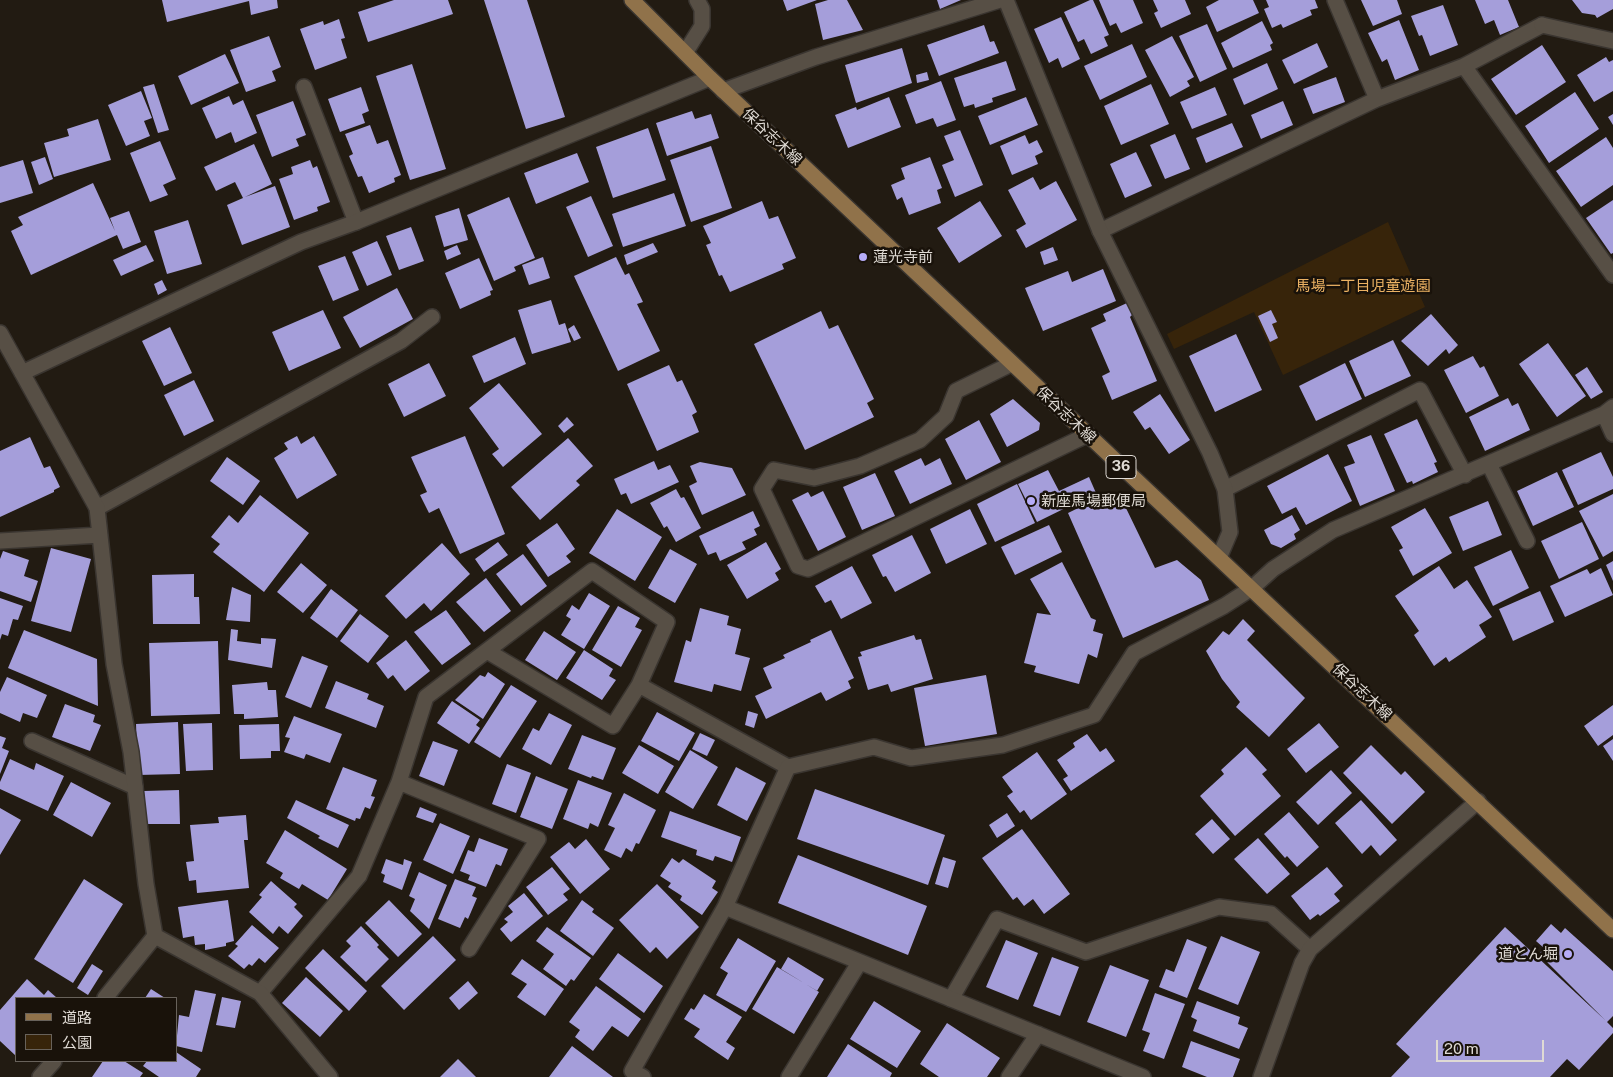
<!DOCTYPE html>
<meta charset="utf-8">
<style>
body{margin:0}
#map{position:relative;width:1613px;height:1077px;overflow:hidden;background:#221b12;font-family:"Public Sans","Noto Sans JP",sans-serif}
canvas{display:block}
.legend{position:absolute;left:15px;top:997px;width:162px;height:65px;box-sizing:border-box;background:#19120a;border:1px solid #68625b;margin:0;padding:6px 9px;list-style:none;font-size:15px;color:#dfdad4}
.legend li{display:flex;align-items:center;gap:10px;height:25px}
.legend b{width:25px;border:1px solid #68625b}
.scale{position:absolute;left:1436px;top:1040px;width:108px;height:22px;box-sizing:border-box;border:2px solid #dfdad4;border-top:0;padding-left:6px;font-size:15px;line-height:18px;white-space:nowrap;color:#dfdad4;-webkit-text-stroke:4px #19120a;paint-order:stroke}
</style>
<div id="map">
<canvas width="1613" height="1077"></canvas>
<ul class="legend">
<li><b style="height:6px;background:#90724a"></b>道路</li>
<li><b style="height:14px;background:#37240a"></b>公園</li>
</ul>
<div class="scale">20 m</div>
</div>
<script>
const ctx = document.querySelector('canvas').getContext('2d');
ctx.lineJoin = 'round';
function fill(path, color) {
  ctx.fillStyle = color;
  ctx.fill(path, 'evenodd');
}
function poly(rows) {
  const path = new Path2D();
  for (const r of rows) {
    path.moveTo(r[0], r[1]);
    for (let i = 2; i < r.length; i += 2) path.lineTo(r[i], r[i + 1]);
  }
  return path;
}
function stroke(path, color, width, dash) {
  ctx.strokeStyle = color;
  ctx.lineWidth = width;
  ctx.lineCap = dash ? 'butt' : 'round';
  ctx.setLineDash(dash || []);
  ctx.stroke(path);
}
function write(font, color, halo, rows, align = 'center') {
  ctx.font = font + ' "Public Sans","Noto Sans JP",sans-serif';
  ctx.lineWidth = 5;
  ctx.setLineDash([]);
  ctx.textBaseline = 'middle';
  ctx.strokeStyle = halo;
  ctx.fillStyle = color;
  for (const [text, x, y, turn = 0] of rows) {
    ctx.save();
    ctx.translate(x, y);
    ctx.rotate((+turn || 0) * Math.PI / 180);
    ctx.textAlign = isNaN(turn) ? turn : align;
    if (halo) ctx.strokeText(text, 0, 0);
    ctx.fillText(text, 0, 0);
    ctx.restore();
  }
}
fill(poly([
 [1388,222,1425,307,1283,375,1254,312,1174,349,1167,334]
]), '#37240a');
fill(poly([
 [162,0,277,0,278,8,251,15,249,1,167,22],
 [394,0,448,0,453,14,368,42,358,12],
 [484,0,527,0,565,117,526,129],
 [783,0,817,0,787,11],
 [828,0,847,0,863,30,823,40,815,4],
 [937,0,961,0,940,9],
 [1090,0,1093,0,1109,35,1104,37,1108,46,1091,54,1084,39,1078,42,1064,12],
 [1099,0,1133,0,1143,23,1121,33,1116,23,1110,26],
 [1153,0,1185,0,1191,14,1161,28,1154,13,1158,11],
 [1219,0,1253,0,1259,13,1217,32,1206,7],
 [1266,0,1315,0,1318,8,1310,10,1312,15,1283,28,1281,24,1272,28,1264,9,1269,7],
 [1361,0,1397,0,1402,14,1373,26],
 [1475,0,1508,0,1519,27,1500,35,1494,20,1485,24],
 [1572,0,1613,0,1613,9,1597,18,1595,15,1582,13],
 [1443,5,1458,45,1430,56,1422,35,1419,36,1411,16],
 [1061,17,1080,59,1062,68,1058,58,1049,63,1034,29],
 [339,19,345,38,341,39,347,58,315,70,300,29,323,21,324,25],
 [1399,20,1419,70,1395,80,1387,59,1382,62,1368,33],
 [1262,21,1273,43,1270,45,1272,50,1233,68,1221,43],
 [1207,24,1227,69,1200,82,1179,36],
 [984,25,990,42,994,41,999,53,939,76,927,45],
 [269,36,281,67,272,71,276,81,246,92,230,50],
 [1172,36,1194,77,1187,81,1190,86,1170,97,1145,50],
 [1317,43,1328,67,1294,84,1282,60],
 [1132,44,1147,77,1100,100,1084,66],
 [1542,45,1566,82,1516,115,1491,79],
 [902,48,912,83,856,103,845,65],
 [225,54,239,83,191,105,178,76],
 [1606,57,1609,62,1613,60,1613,91,1594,102,1577,75],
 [1006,61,1016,90,992,98,993,102,975,108,974,104,964,107,954,78],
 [1267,63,1278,89,1244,105,1233,79],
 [412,64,446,169,410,180,376,76],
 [927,72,929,80,917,83,916,75],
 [1336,77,1345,102,1313,114,1303,89],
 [941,81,956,120,937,127,933,118,916,124,905,95],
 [154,84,169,130,158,133,143,87],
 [1151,84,1169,124,1121,145,1104,106],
 [361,87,369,111,362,114,365,123,340,132,328,99],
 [1215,87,1227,115,1192,129,1180,102],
 [141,91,152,118,144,121,150,136,126,146,108,105],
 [1575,92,1599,129,1549,163,1525,126],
 [229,96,233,105,243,100,257,133,235,143,231,132,216,139,202,108],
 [889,97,901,127,848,148,835,115,856,107,857,110],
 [1026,97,1038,125,990,145,978,116],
 [293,101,306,135,296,139,299,146,272,157,256,115],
 [1283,101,1293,125,1261,139,1251,115],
 [692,111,695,119,711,114,719,138,667,156,656,123],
 [1613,114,1613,125,1608,117],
 [98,119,111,160,54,177,44,143,69,136,67,129],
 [1232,123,1243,147,1206,163,1196,138],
 [370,125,377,144,388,140,401,175,394,178,395,182,369,193,362,176,358,177,349,156,353,154,345,134],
 [648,128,666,180,613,198,596,147],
 [960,130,983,185,955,197,942,165,954,160,944,136],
 [1175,134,1190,169,1165,179,1150,145],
 [1025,135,1029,144,1037,140,1043,152,1035,156,1038,164,1012,175,1000,146],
 [1606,137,1613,148,1613,185,1581,207,1556,171],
 [160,141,176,179,163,185,168,195,150,202,130,153],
 [254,144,272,184,245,197,275,186,290,227,242,245,227,205,243,198,235,182,216,191,204,167],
 [711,146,732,208,691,222,670,160],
 [1136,152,1152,186,1125,198,1110,164],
 [577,153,589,182,536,204,524,173],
 [45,157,53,179,39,185,31,162],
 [930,157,942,188,937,190,941,203,909,215,902,197,897,200,891,185,905,179,901,168],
 [23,160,33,193,0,203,0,167],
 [310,160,313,168,317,166,330,202,317,207,318,211,294,220,279,179,293,174,291,167],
 [1033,177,1040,190,1056,181,1077,220,1026,248,1016,230,1026,224,1008,190],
 [93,183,115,231,110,218,129,211,141,242,123,249,117,235,31,275,11,231,23,225,18,217],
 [674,193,686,226,623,247,612,214],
 [591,196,613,246,588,257,566,207],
 [509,197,535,258,514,267,516,271,494,281,467,215],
 [1613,200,1613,253,1611,254,1586,218],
 [762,201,769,219,778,216,796,258,782,264,784,269,730,292,722,275,719,276,706,245,711,243,703,226],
 [980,201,1002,236,959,263,937,228],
 [459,208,468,240,444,247,435,216],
 [188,220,202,264,167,274,154,231],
 [411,227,424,261,399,270,386,236],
 [377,241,392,275,367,286,352,252],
 [653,243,658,252,627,265,624,255],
 [146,245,154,261,121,276,113,260],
 [457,245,461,254,447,260,444,251],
 [1053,247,1058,260,1044,265,1040,252],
 [345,256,359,290,333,301,318,266],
 [543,257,550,278,529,285,522,265],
 [616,257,625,275,629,273,643,302,637,304,660,351,618,371,574,276],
 [479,258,493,290,490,291,491,295,460,309,445,273],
 [1103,269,1116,301,1043,331,1025,288,1068,271,1072,282],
 [162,280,167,290,158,295,154,284],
 [397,288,413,319,360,348,343,317],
 [551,300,559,325,565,323,571,342,532,354,518,310],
 [1127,303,1132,315,1130,317,1157,381,1112,400,1102,376,1110,372,1091,328,1106,321,1103,314],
 [323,310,341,348,289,371,272,332],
 [1271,310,1277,322,1272,324,1278,338,1270,342,1258,316],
 [821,311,829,329,838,325,874,399,867,403,874,417,805,450,754,344],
 [1431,314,1458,345,1449,354,1446,349,1428,366,1401,341],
 [574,325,581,338,574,341,568,329],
 [170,327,192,373,164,386,142,341],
 [1236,334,1262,390,1215,412,1189,356],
 [515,337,526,364,484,383,472,356],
 [1393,340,1411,376,1365,397,1349,361],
 [1548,343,1586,396,1557,417,1519,364],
 [1473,356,1480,368,1484,366,1499,396,1466,413,1444,370],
 [429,363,446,396,404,417,388,384],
 [1345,363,1362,399,1316,421,1299,386],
 [669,365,677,382,682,380,697,412,692,415,699,432,657,451,627,384],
 [1587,367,1603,392,1591,399,1575,375],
 [194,380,214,421,184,436,164,395],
 [499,383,542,434,503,467,492,454,499,449,469,408],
 [1160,394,1190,440,1169,454,1150,427,1145,430,1133,412],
 [1508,398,1512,406,1518,403,1530,430,1485,451,1469,417],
 [1013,399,1040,423,1039,430,1007,447,990,414],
 [567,417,574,425,564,433,558,426],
 [1417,419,1437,462,1434,463,1438,472,1413,484,1412,481,1407,483,1384,434],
 [979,420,1001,462,966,480,945,439],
 [1371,435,1395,491,1360,506,1344,467,1355,463,1347,445],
 [297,436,301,444,314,436,337,475,297,499,274,458,288,449,284,443],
 [465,436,505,534,460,554,439,508,429,513,420,495,427,492,411,457],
 [30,437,44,468,50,466,60,487,54,490,54,492,0,517,0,451],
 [568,438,593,466,576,481,580,485,540,520,511,487],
 [1601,452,1613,477,1613,489,1578,505,1562,470],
 [1328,454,1352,501,1306,525,1296,507,1282,514,1267,486],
 [227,457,260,481,243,505,210,481],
 [921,458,925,466,940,458,952,484,910,504,894,471],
 [654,461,658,470,670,465,679,482,631,504,626,493,621,495,614,479],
 [700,462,732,468,746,495,702,515,689,486,697,482,690,466],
 [1048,470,1059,491,1089,477,1096,493,1037,522,1018,484],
 [1557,472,1574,507,1533,526,1517,491],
 [875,473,895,516,862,530,843,487],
 [1017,484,1035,523,995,542,977,504],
 [676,489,681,498,684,497,701,528,676,542,667,526,664,528,650,503],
 [823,491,846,537,818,551,792,500,808,492,811,497],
 [1109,493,1125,506,1155,568,1177,560,1201,580,1209,600,1123,638,1068,513],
 [1613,494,1613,551,1603,557,1579,511],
 [260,495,309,533,264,592,213,552,220,544,211,537,229,515,238,523],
 [1488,501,1502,535,1463,551,1449,517],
 [1425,508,1452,553,1413,576,1399,550,1403,548,1391,527],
 [617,509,662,537,635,581,589,553],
 [970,509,987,544,946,564,930,529],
 [753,511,760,526,754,529,757,535,742,542,746,549,720,561,716,552,708,555,699,536],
 [1292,515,1300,530,1294,534,1296,539,1281,548,1271,544,1264,530],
 [1582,522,1599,559,1559,579,1541,541],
 [557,523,575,549,566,556,571,562,548,577,526,545],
 [1049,525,1062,552,1015,575,1001,547],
 [912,535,931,573,895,592,886,576,883,577,872,555],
 [498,542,508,555,484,572,475,559],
 [766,542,781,569,775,573,779,580,747,599,727,565],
 [442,543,470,574,431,611,424,603,406,619,385,596],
 [51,548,91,559,71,632,31,621],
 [670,549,697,564,675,603,648,588],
 [1511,550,1529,588,1493,606,1474,567],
 [3,551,29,560,24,576,38,581,31,602,0,591,0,559],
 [523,554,547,586,521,606,496,574],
 [1613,561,1613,581,1606,565],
 [1062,562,1091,618,1096,620,1093,631,1103,634,1097,658,1088,654,1079,684,1034,672,1036,666,1024,663,1037,613,1051,615,1030,579],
 [301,563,327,585,303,613,277,592],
 [852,566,872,603,841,619,831,600,825,603,815,586],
 [1439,566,1454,589,1467,580,1492,617,1479,625,1486,637,1449,662,1446,657,1434,666,1414,635,1419,631,1395,596],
 [1601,568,1613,595,1565,617,1550,586,1587,569,1590,574],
 [194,574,194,597,199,597,200,624,153,624,152,575],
 [486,578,511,611,484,632,456,602],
 [232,587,251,595,250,622,226,620],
 [331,589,358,610,337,638,310,618],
 [1540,591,1554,622,1513,641,1499,609],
 [589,593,610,606,584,649,561,635,571,619,566,616,572,605,579,610],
 [0,598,23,606,18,620,13,619,8,636,2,634,0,640],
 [618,606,640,618,635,627,642,630,621,667,592,650],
 [700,608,729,616,727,625,741,629,735,654,750,658,741,691,714,684,712,692,674,682,686,640,691,642],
 [446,610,471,644,442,665,414,632],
 [360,614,389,636,368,663,340,641],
 [1243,619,1255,631,1247,640,1305,698,1269,737,1236,707,1240,702,1222,679,1206,651,1223,631,1229,635],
 [231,629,238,630,237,641,261,644,261,638,276,639,272,668,228,660],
 [24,630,97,659,98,706,8,668],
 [831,630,854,678,848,681,851,688,826,701,821,692,766,719,755,696,772,688,763,668,785,658,783,655,811,642,810,640],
 [544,631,576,652,557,680,525,660],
 [914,635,916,640,921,639,933,679,891,692,888,684,868,690,858,657,862,656,860,652],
 [406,640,430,671,405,691,393,675,388,679,376,663],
 [218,641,220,714,151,716,149,643],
 [584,650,613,669,609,676,616,680,602,700,566,678],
 [302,656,328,666,311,708,285,697],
 [488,672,505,684,483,719,455,700,480,675,485,677],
 [986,675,997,734,925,746,914,688],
 [7,677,47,695,37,718,23,713,20,722,0,713,0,692],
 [336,681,369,694,367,699,384,706,376,728,325,708],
 [267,682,268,690,276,690,278,717,244,719,244,714,234,714,232,685],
 [511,685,537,701,500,758,474,742],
 [452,701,480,720,476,725,480,728,469,744,437,723],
 [65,704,95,715,93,722,101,725,90,751,52,737],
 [1613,705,1613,735,1598,746,1584,726],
 [748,711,758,714,754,728,745,725],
 [657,712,695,733,679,761,641,741],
 [549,713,572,725,551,765,522,749,533,728,539,731],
 [294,716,342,734,330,763,306,754,304,759,284,752,290,738,285,737],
 [178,722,180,774,138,775,136,724],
 [212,723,213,770,186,771,183,724],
 [1319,723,1339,747,1306,773,1287,749],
 [279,724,280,751,271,751,271,758,240,759,239,725],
 [700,733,715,740,707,756,692,749],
 [1087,734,1100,752,1106,748,1115,761,1071,791,1063,779,1068,776,1057,760,1075,747,1073,743],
 [582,735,616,748,603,780,592,776,591,778,568,769],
 [0,736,6,738,2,748,9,751,0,774],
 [1613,739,1613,761,1603,746],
 [433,741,458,750,444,786,419,776],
 [639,745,674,766,658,794,622,773],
 [1371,745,1401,775,1405,771,1425,792,1392,824,1343,773],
 [1246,747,1267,770,1262,774,1281,796,1235,836,1200,796,1224,774,1221,770],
 [690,750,718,767,693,809,665,792],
 [1037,752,1067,794,1031,820,1024,810,1020,813,1007,796,1013,792,1002,777],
 [10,759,34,770,36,763,64,776,48,811,0,789,0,782],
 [507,764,531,773,516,813,492,804],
 [343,767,377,780,371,796,375,797,370,809,365,807,360,819,356,818,355,821,326,809],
 [736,767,766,783,747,821,717,805],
 [1331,770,1352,793,1318,825,1296,802],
 [536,776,568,789,552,829,520,817],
 [578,780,612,793,598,827,590,823,588,829,563,819],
 [71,782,111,803,92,837,53,815],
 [815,789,945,835,928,885,797,839],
 [179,790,180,824,145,824,144,791],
 [624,793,656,810,639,844,636,843,632,852,626,848,621,858,604,850,615,828,608,825],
 [296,800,349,825,338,848,318,838,320,836,287,818],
 [1361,800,1397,840,1380,856,1371,845,1362,854,1335,823],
 [420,807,437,814,433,823,416,817],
 [0,808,21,820,0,855],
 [670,811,741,837,732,862,715,856,713,861,696,855,697,850,661,837],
 [1289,812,1319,847,1297,867,1287,856,1285,858,1264,834],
 [1007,813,1015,826,997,838,989,825],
 [246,815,248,840,244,840,249,888,197,893,196,880,189,881,186,862,194,861,190,825,219,823,218,817],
 [1212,819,1230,839,1213,854,1195,834],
 [440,823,470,836,453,874,423,860],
 [1022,829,1070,894,1044,914,1033,899,1024,906,1017,897,1013,900,982,858],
 [285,830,347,869,328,900,302,884,299,889,280,878,283,873,266,863],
 [479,838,508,849,501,866,496,864,486,887,468,880,470,875,460,871,468,850,474,852],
 [1258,838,1290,874,1267,894,1234,859],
 [586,839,610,869,580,894,550,857,569,842,575,849],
 [798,855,927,906,908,955,778,903],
 [943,857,956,861,948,888,935,884],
 [672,858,679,863,683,859,716,881,712,888,718,892,702,915,680,900,682,896,668,887,671,883,660,876],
 [386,859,403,865,404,859,412,862,402,890,383,882,385,875,381,873],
 [552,867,570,889,563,894,568,900,548,915,526,887],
 [1327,867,1343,886,1334,894,1340,901,1320,916,1318,914,1310,920,1291,896],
 [419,872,447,885,429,929,410,911,415,899,409,896],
 [84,879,123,904,73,983,34,959],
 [455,879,476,887,472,896,477,898,468,919,465,917,460,928,438,919],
 [271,881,297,904,294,907,303,916,288,934,279,926,273,934,249,912,262,897,259,895],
 [657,884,699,927,667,959,656,947,650,953,619,920],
 [524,893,543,916,511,942,500,929,508,922,504,919,513,912,508,906],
 [228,900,234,941,226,943,226,946,205,950,205,944,195,945,194,936,183,938,178,907],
 [389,900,422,934,398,957,365,923],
 [582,900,594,909,592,912,614,928,593,956,560,931],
 [1551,924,1561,933,1565,928,1613,971,1613,1016,1607,1022,1613,1028,1613,1033,1579,1070,1567,1059,1550,1077,1391,1077,1410,1057,1396,1044,1505,927,1605,1020,1539,954,1544,948,1536,941],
 [252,925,279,948,265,963,259,958,252,966,249,964,244,969,228,956,238,946,235,944],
 [361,926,379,945,377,947,389,959,366,982,340,957,351,946,346,941],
 [547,927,591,958,574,981,571,979,566,986,543,969,554,954,536,941],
 [433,936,456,960,404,1010,381,986],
 [1221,936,1260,952,1238,1005,1198,989],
 [738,938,776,961,746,1012,716,995,728,973,720,968],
 [1187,939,1207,947,1187,998,1159,987,1166,969,1174,972],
 [1006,940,1038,953,1018,1000,986,987],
 [323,949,367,991,349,1011,305,968],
 [618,953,663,986,644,1013,599,979],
 [788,957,824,979,817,991,781,969],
 [1052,957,1079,967,1060,1016,1033,1006],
 [522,959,564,989,545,1016,517,997,527,984,511,974],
 [92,964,103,971,88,995,77,988],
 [1110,965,1149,980,1126,1037,1087,1022],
 [777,967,819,992,794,1034,752,1009],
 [306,977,343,1011,320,1037,282,1003],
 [27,979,44,995,48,990,57,998,16,998,16,1056,0,1041,0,1010],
 [468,981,478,993,459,1010,449,998],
 [596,986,641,1019,628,1037,612,1026,593,1051,575,1037,580,1030,569,1022],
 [151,989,165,998,145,998],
 [195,990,216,994,202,1052,176,1046,179,1015,189,1017],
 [1155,993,1185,1004,1164,1059,1143,1051,1150,1033,1142,1030],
 [704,994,742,1017,726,1042,735,1048,728,1060,694,1037,700,1029,684,1019,691,1008,694,1010],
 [222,997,241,1001,235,1028,216,1025],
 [874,1001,921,1031,897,1068,850,1039],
 [1197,1001,1240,1017,1238,1024,1248,1028,1239,1049,1193,1031,1197,1020,1191,1017],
 [947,1023,1000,1058,987,1077,939,1077,920,1064],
 [1191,1041,1240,1059,1233,1077,1207,1077,1182,1067],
 [848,1044,892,1073,890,1077,827,1077],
 [572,1046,613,1077,549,1077],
 [176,1052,201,1069,196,1077,159,1077,143,1066,147,1061,176,1061],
 [458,1059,476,1077,440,1077],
 [103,1061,124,1061,143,1073,140,1077,92,1077]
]), '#a59eda');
const service = poly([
 [1335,0,1377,99],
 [1464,66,1542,25],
 [304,87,356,222],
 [1100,231,1377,99,1464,66,1613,275],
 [1011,364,956,391,946,416,920,440,860,466,814,478,774,470,762,489,798,566,808,569,1087,435],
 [1225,489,1420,390,1465,475],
 [97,508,401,341,432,317],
 [639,685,788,767],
 [32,741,135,787],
 [399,782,538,839,469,949],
 [260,993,359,876,399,782,426,697,592,571,667,622,639,685,613,726,487,651],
 [951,999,997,919,1086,952,1219,907,1271,914,1310,949]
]);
const minor = poly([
 [1006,0,1100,231,1210,453,1225,489,1230,532,1219,558],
 [1542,25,1613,41],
 [685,53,702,26,702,9,697,0],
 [723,91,816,57,1000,0],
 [0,333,97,508,114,664,131,752,146,884,155,936,105,998],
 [22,373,301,242,356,222,710,78],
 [1604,414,1613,434],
 [1489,464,1527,541],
 [0,541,100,535],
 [725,907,1143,1077],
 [155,936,260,993,330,1077],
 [40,1077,54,1061],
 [643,1077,632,1071,725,907,788,767,874,747,911,758,1003,745,1094,715,1134,653,1224,606,1252,588,1273,569,1333,530,1604,414,1613,407],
 [789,1077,859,963],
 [1009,1077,1038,1034],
 [1261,1077,1302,963,1310,949,1478,801]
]);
const primary = poly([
 [632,0,710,78,1613,930]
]);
stroke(service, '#3a3530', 18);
stroke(minor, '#3a3530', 18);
stroke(primary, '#3a3530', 18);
stroke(service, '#574f45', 15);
stroke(minor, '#574f45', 15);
stroke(primary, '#90724a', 15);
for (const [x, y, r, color] of [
 [863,257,5,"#b6acf8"],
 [1031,501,5,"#b6acf8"],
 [1568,954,5,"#b6acf8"]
]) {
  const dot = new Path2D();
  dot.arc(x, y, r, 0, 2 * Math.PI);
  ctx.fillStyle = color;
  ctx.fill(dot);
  stroke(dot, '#19120a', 2);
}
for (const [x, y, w] of [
 [1121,467,30]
]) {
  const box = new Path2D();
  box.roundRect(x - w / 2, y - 11.5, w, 23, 4);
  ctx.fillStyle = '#19120a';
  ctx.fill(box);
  stroke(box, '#dfdad4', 1);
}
write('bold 14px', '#dfdad4', null, [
 ["36",1121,467]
]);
write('15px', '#dfdad4', '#19120a', [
 ["保谷志木線",772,137,43],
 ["保谷志木線",1066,415,43],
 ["保谷志木線",1362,692,43]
]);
write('15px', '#dfdad4', '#19120a', [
 ["蓮光寺前",873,257],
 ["新座馬場郵便局",1041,501],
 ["道とん堀",1558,954,"right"]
], 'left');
write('15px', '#ecb263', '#19120a', [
 ["馬場一丁目児童遊園",1363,286]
]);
</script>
